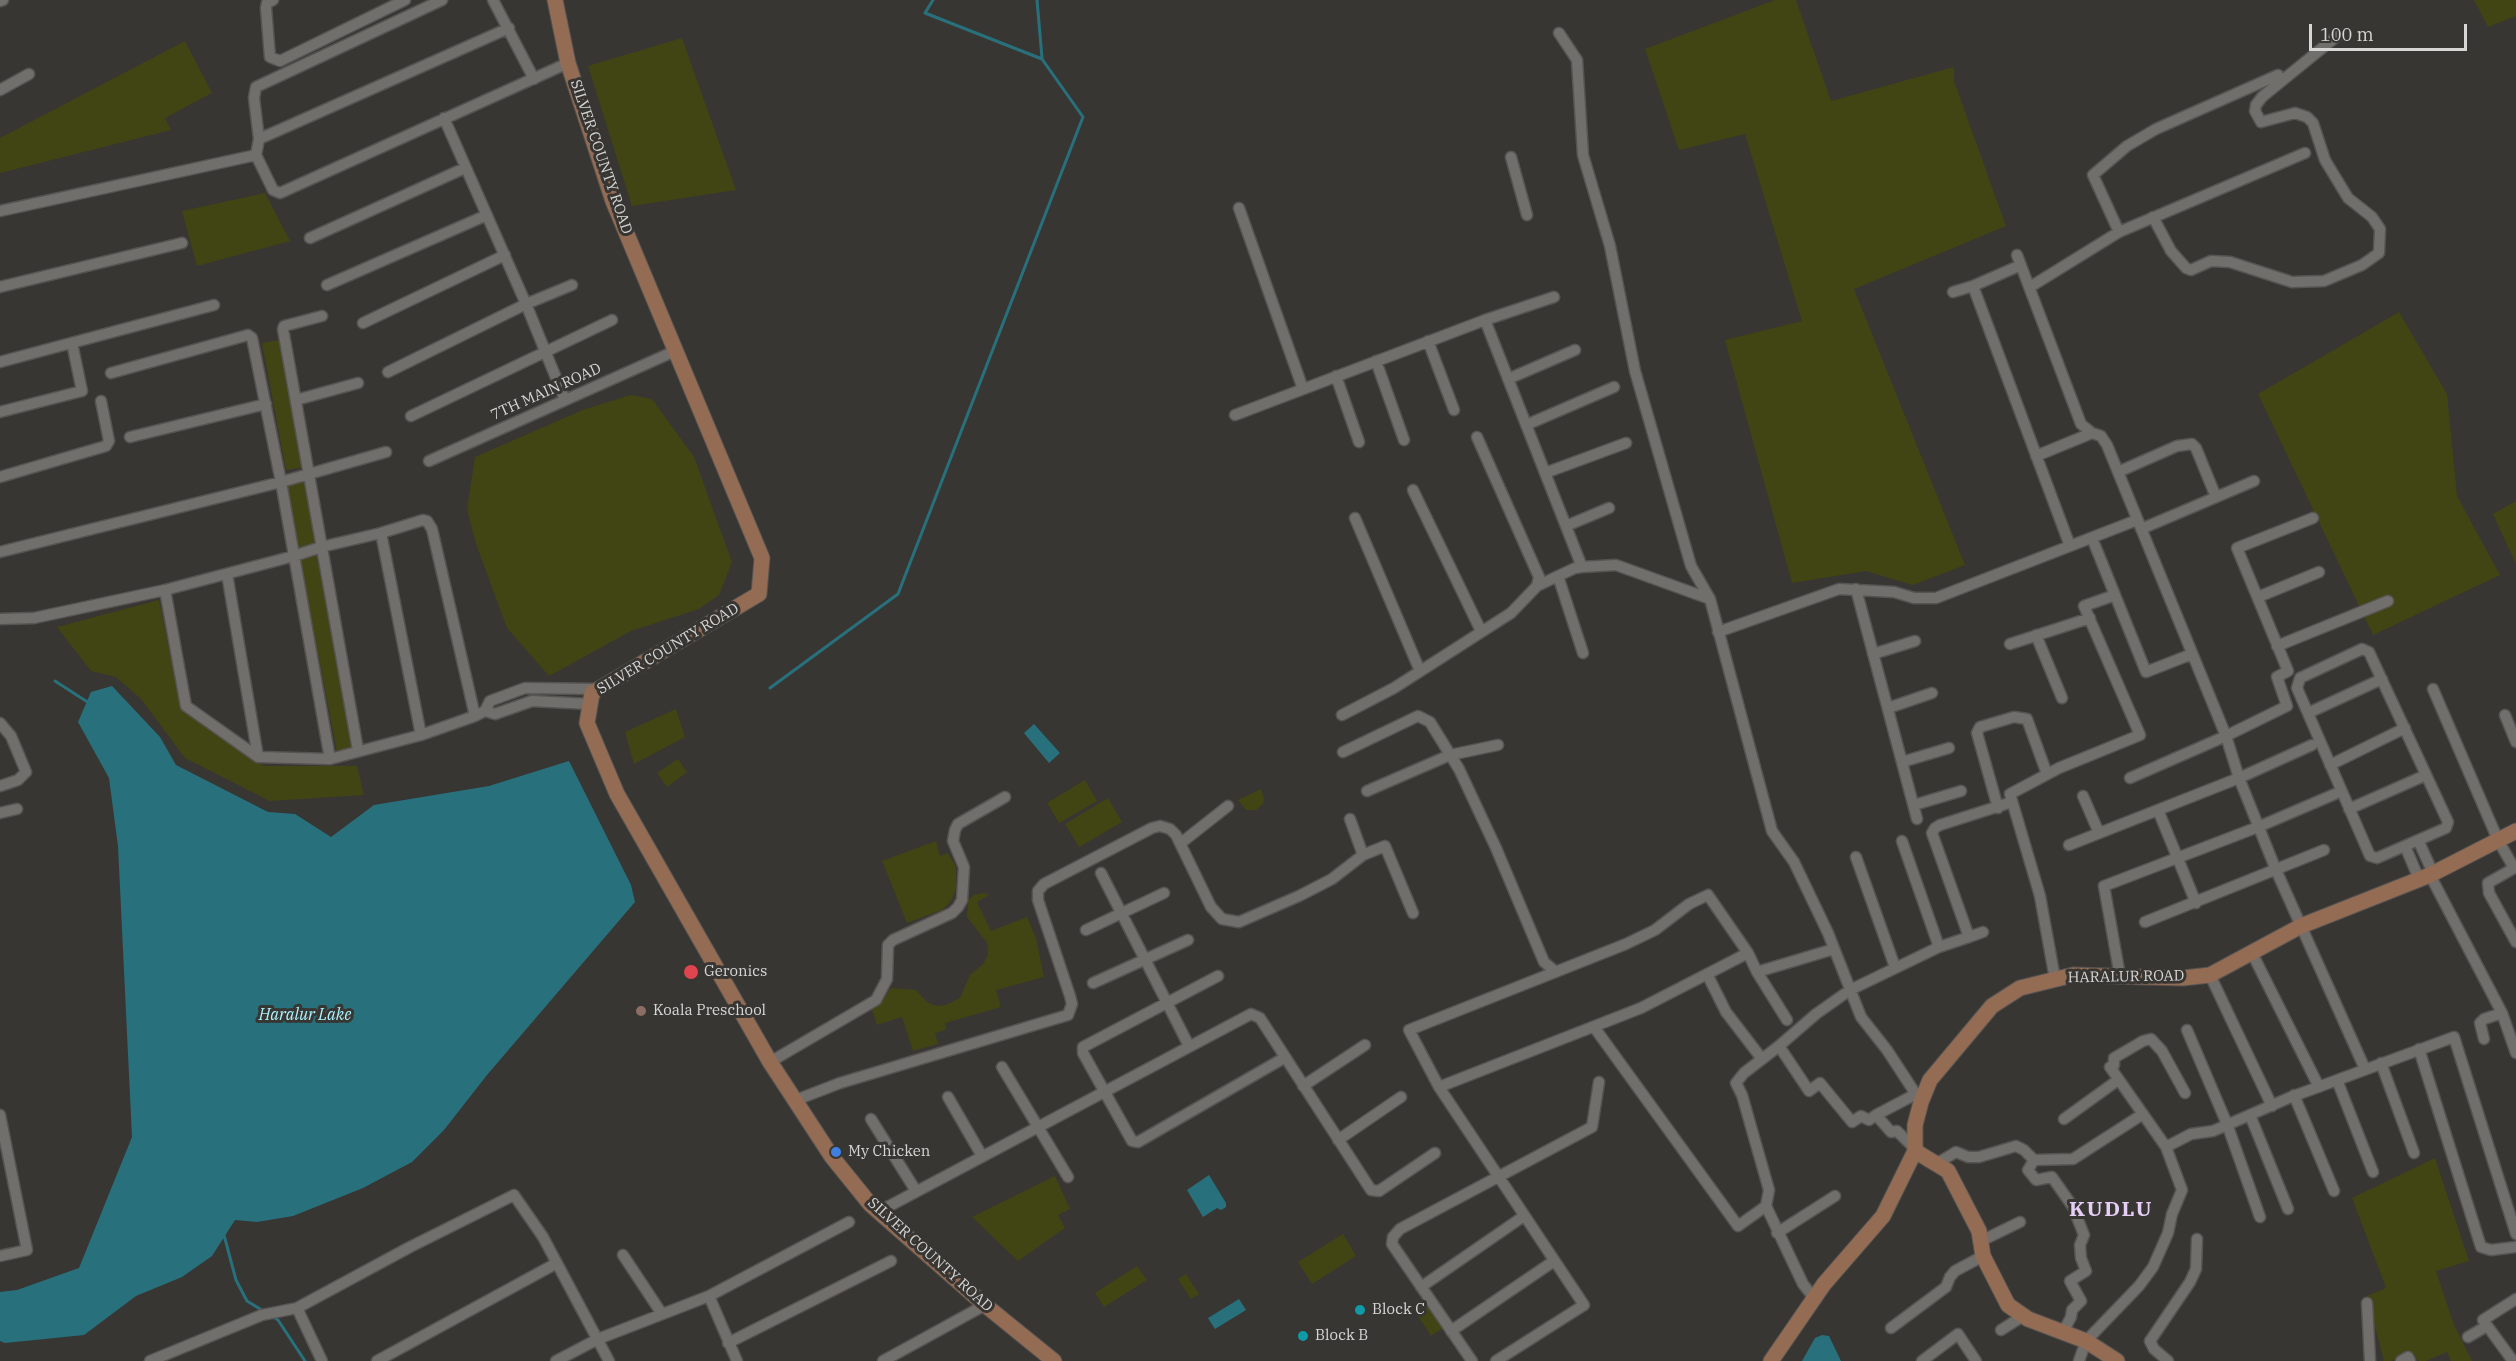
<!DOCTYPE html>
<style>
body{margin:0}
#map{position:relative;width:2516px;height:1361px;overflow:hidden;background:#373633;font-family:"IBM Plex Serif",serif}
canvas{display:block}
.scale{position:absolute;left:2309px;top:24px;width:158px;height:27px;box-sizing:border-box;border:3px solid #d7d6d4;border-top:0;padding-left:8px;font-size:18px;line-height:21px;white-space:nowrap;color:#d7d6d4;-webkit-text-stroke:4px #373633;paint-order:stroke}
</style>
<div id="map">
<canvas width="2516" height="1361"></canvas>
<div class="scale">100 m</div>
</div>
<script>
const ctx = document.querySelector('canvas').getContext('2d');
ctx.lineJoin = 'round';
function fill(path, color) {
  ctx.fillStyle = color;
  ctx.fill(path, 'evenodd');
}
function poly(rows) {
  const path = new Path2D();
  for (const r of rows) {
    path.moveTo(r[0], r[1]);
    for (let i = 2; i < r.length; i += 2) path.lineTo(r[i], r[i + 1]);
  }
  return path;
}
function stroke(path, color, width, dash) {
  ctx.strokeStyle = color;
  ctx.lineWidth = width;
  ctx.lineCap = dash ? 'butt' : 'round';
  ctx.setLineDash(dash || []);
  ctx.stroke(path);
}
function write(font, color, halo, rows, align = 'center') {
  ctx.font = font + ' "IBM Plex Serif",serif';
  ctx.lineWidth = 6;
  ctx.setLineDash([]);
  ctx.textBaseline = 'middle';
  ctx.strokeStyle = halo;
  ctx.fillStyle = color;
  for (const [text, x, y, turn = 0] of rows) {
    ctx.save();
    ctx.translate(x, y);
    ctx.rotate((+turn || 0) * Math.PI / 180);
    ctx.textAlign = isNaN(turn) ? turn : align;
    if (halo) ctx.strokeText(text, 0, 0);
    ctx.fillText(text, 0, 0);
    ctx.restore();
  }
}
fill(poly([
 [1775,0,1796,0,1831,101,1954,67,1954,81,2006,226,1854,289,1965,565,1913,585,1866,571,1792,583,1725,340,1802,321,1745,134,1679,150,1645,49],
 [2474,0,2516,0,2516,16,2488,27],
 [682,38,736,190,632,206,588,66],
 [185,41,212,93,165,118,171,130,0,173,0,138],
 [265,193,290,241,197,266,182,211],
 [2399,312,2447,394,2457,496,2500,575,2373,635,2258,394],
 [280,340,304,467,286,470,262,343],
 [631,395,652,399,694,457,732,562,719,595,699,609,631,631,549,676,507,628,476,544,467,509,475,457,585,409],
 [304,480,317,545,299,548,287,483],
 [2516,501,2516,564,2493,514],
 [317,556,353,749,337,752,300,559],
 [159,600,181,707,264,766,357,766,364,795,270,801,185,758,141,699,116,677,91,671,57,627],
 [676,709,685,737,634,764,625,732],
 [678,759,687,772,667,787,657,773],
 [1085,780,1097,801,1059,823,1047,803],
 [1261,789,1264,799,1263,804,1256,810,1246,810,1238,800],
 [1108,798,1122,822,1079,847,1065,824],
 [936,841,940,856,948,853,956,867,956,889,951,901,942,910,907,923,882,861],
 [984,893,989,895,977,902,991,931,1027,917,1036,938,1044,977,996,990,1001,1007,945,1023,946,1030,935,1033,938,1044,913,1051,902,1017,877,1025,872,1010,881,1003,891,988,916,990,927,1002,936,1006,946,1005,960,998,970,975,983,964,988,955,987,943,967,917,968,900,974,895],
 [2435,1158,2469,1261,2436,1271,2454,1325,2472,1361,2451,1361,2447,1352,2426,1361,2419,1361,2408,1352,2391,1361,2384,1361,2367,1296,2386,1288,2352,1198],
 [1055,1176,1070,1209,1058,1215,1065,1228,1018,1261,972,1217],
 [1343,1234,1356,1256,1312,1284,1298,1262],
 [1137,1266,1147,1280,1104,1307,1095,1293],
 [1186,1274,1199,1294,1191,1299,1178,1279],
 [1428,1303,1443,1328,1431,1336,1415,1311]
]), '#414513');
fill(poly([
 [112,686,160,737,176,765,268,812,295,814,331,837,374,805,489,786,569,761,631,885,635,902,487,1075,444,1130,412,1162,363,1188,293,1216,257,1222,235,1220,212,1256,182,1277,136,1296,84,1335,5,1343,0,1341,0,1292,17,1290,79,1268,132,1137,118,846,109,778,78,722,91,692],
 [1034,724,1060,753,1049,763,1024,733],
 [1209,1175,1226,1203,1226,1207,1221,1210,1217,1208,1203,1217,1187,1190],
 [1239,1299,1246,1310,1215,1329,1208,1318],
 [1822,1335,1829,1336,1841,1361,1802,1361,1815,1338]
]), '#28717c');
stroke(poly([
 [1037,0,1042,58],
 [55,681,89,703],
 [770,688,898,594,1083,117,1042,59,925,13,933,0],
 [224,1235,236,1280,247,1301,265,1312],
 [273,1317,278,1320,305,1361]
]), '#28717c', 3);
const street = poly([
 [273,0,267,3,266,8,270,57,280,61,405,0],
 [442,0,256,87,254,98,259,139,256,155,273,190,280,193,568,63],
 [493,0,534,79],
 [0,1,3,0],
 [1559,33,1577,60,1583,155,1610,246,1635,371,1691,566,1710,599,1772,831,1794,862,1828,933,1861,1017,1887,1050,1921,1102],
 [0,90,29,74],
 [444,118,526,304,565,400],
 [259,139,509,28],
 [1511,157,1527,215],
 [1239,208,1303,389],
 [0,211,256,155],
 [2153,217,2171,251,2186,268,2191,270,2211,261,2230,262,2292,282,2324,281,2362,265,2379,253,2380,229,2372,217,2348,198,2325,160,2313,123,2307,117,2295,113,2261,122,2255,111,2256,105,2262,97,2337,36],
 [2119,232,2093,175,2127,146,2156,129,2278,75],
 [310,238,465,168],
 [2017,255,2081,424,2092,433,2101,436,2107,445,2226,736,2239,778,2276,870,2365,1069],
 [2021,265,1973,286,2070,546],
 [327,285,487,215],
 [0,287,182,243],
 [2030,287,2119,232,2305,153],
 [1953,292,1973,286],
 [322,316,284,326,283,329,358,750],
 [1485,320,1554,297],
 [363,323,505,255],
 [1428,341,1454,410],
 [1376,361,1404,440],
 [0,362,214,305],
 [388,372,526,304,572,285],
 [111,373,248,335,252,338,281,482,330,759],
 [1336,376,1359,442],
 [1508,379,1575,350],
 [296,400,358,383],
 [0,412,82,391,72,343],
 [1235,415,1485,320,1582,567,1616,565,1710,599],
 [411,416,612,320],
 [1526,425,1614,387],
 [130,437,266,404],
 [1477,437,1539,577,1537,586],
 [2036,456,2092,433],
 [429,461,675,351],
 [2118,472,2177,446,2192,444,2196,448,2216,497],
 [1545,473,1626,443],
 [0,477,106,446,109,441,101,401],
 [1413,490,1481,631],
 [1355,518,1420,671],
 [1566,526,1609,508],
 [2141,529,2254,481],
 [381,533,421,735],
 [2092,538,2146,672,2192,654],
 [0,552,281,482,386,452],
 [227,574,258,757],
 [1558,576,1583,653],
 [1856,589,1917,819],
 [2258,597,2319,572],
 [0,619,34,618,165,590],
 [1718,632,1839,589,1894,592,1914,598,1936,598,2137,520],
 [2036,635,2062,698],
 [2010,644,2090,618],
 [2277,646,2388,601],
 [2362,649,2369,652,2448,822,2446,828,2377,858,2370,856,2297,688,2300,678,2362,649],
 [1873,654,1915,641],
 [2433,689,2498,840,2514,868],
 [1888,708,1932,693],
 [485,711,495,714,532,701,590,704],
 [2308,713,2382,679],
 [1342,715,1394,688,1511,613,1537,586,1575,568,1582,567],
 [2505,715,2516,742],
 [475,716,432,529,427,521,423,520,381,533,321,547,294,556,165,590,186,706,258,757,330,759,421,735,475,716,485,711,490,701,525,688,597,689],
 [0,723,11,736,26,772,18,780,0,786],
 [1343,752,1418,716,1430,722,1459,769,1496,848,1544,962,1556,972],
 [1902,762,1949,748],
 [2330,765,2405,728],
 [2130,778,2226,736,2287,706,2277,677,2288,671,2237,548,2313,518],
 [1367,791,1450,755,1498,745],
 [2083,796,2099,833],
 [1914,805,1961,791],
 [1998,808,1977,733,1980,727,2014,717,2027,719,2047,774],
 [2349,809,2426,775],
 [2158,810,2196,903],
 [0,813,17,809],
 [1350,819,1363,855],
 [2418,840,2433,873],
 [1902,841,1939,947],
 [1181,843,1228,806],
 [2069,845,2239,778,2312,745],
 [2405,846,2419,879],
 [1856,857,1895,967],
 [2516,867,2488,883,2489,893,2516,942],
 [1101,873,1189,1046],
 [2430,875,2502,1013,2516,1053],
 [2145,922,2324,850],
 [1086,930,1164,893],
 [1969,937,1983,932],
 [1748,953,1757,972,1834,949],
 [2252,953,2319,1087],
 [1757,972,1787,1020],
 [1707,974,1726,1012,1762,1059],
 [2210,975,2272,1106],
 [1218,976,1083,1047,1083,1053,1132,1141,1138,1142,1284,1058],
 [2120,976,2104,886,2258,827,2335,794],
 [2055,979,2040,896,2010,794,2059,768,2140,735,2084,606,2115,595],
 [1093,983,1188,940],
 [1594,1027,1738,1226,1766,1206,1803,1284,1814,1298],
 [2187,1030,2227,1124,2260,1217],
 [2484,1039,2480,1023,2484,1019,2502,1013],
 [1779,1046,1816,1014,1850,990,1939,947,1969,937,1932,833,1935,828,1940,825,2012,802],
 [2419,1049,2481,1247,2491,1250,2516,1247],
 [770,1062,876,1000,887,979,888,945,893,940,952,913,958,907,962,900,964,867,953,841,955,830,958,824,1005,797],
 [2381,1063,2414,1153],
 [1002,1067,1068,1177],
 [2337,1080,2373,1172],
 [1303,1086,1365,1045],
 [1439,1087,1409,1030,1626,944,1655,930,1689,904,1708,895,1748,953,1641,1008,1439,1087,1584,1305,1496,1361],
 [2294,1095,2334,1191],
 [948,1097,982,1156],
 [796,1100,840,1083,1068,1015,1072,1004,1070,996,1038,900,1038,891,1044,884,1152,828,1160,826,1170,829,1176,835,1211,907,1222,919,1239,922,1299,896,1332,879,1363,855,1385,846,1413,913],
 [0,1115,27,1250,0,1256],
 [1876,1115,1916,1094],
 [2250,1115,2288,1209],
 [871,1119,916,1191],
 [2064,1119,2118,1080],
 [1338,1140,1401,1097],
 [2166,1147,2191,1134,2213,1131,2291,1097,2454,1037,2516,1234],
 [2034,1160,2028,1170,2036,1180,2052,1177,2073,1207,2084,1235,2080,1245,2081,1258,2086,1271,2070,1281,2081,1301,2072,1310,2071,1317,2063,1332],
 [1936,1164,1956,1152,1968,1157,1979,1157,2016,1146,2024,1150,2034,1160,2073,1159,2143,1114],
 [1766,1206,1769,1190,1742,1095,1736,1083,1744,1073,1779,1046,1809,1091,1820,1083,1852,1122,1861,1116,1869,1120,1876,1115,1891,1132,1897,1131,1913,1147],
 [878,1212,1251,1014,1260,1018,1371,1190,1379,1191,1435,1153],
 [1777,1233,1835,1196],
 [1981,1241,2020,1222],
 [623,1255,662,1314],
 [1421,1287,1524,1216],
 [709,1296,737,1361],
 [2367,1303,2370,1361],
 [297,1308,322,1361],
 [1891,1328,1946,1287,1950,1277,1955,1271,1983,1256],
 [2001,1330,2023,1316],
 [1451,1331,1554,1261],
 [2468,1337,2487,1326],
 [728,1343,891,1261],
 [150,1361,262,1315,297,1308,410,1247,514,1195,543,1237,609,1361],
 [377,1361,557,1263],
 [556,1361,598,1339,709,1296,849,1222],
 [883,1361,985,1305],
 [1472,1361,1392,1244,1393,1237,1400,1229,1592,1127,1599,1082],
 [1922,1361,1958,1334,1976,1361],
 [2079,1361,2086,1341,2139,1286,2153,1267,2168,1233,2172,1214,2182,1190,2166,1147,2110,1067,2114,1065,2114,1058,2143,1041,2151,1039,2162,1051,2185,1093],
 [2168,1361,2154,1349,2150,1341,2190,1282,2196,1269,2197,1239],
 [2401,1361,2408,1357,2410,1361],
 [2513,1361,2483,1320,2516,1299]
]);
const secondary = poly([
 [555,0,568,63,613,201,762,558,759,594,592,693,587,723,617,794,770,1062,832,1157,870,1204,985,1305,1054,1361],
 [1915,1151,1948,1171,1979,1231,1983,1256,2008,1305,2028,1319,2086,1341,2117,1361],
 [1771,1361,1824,1284,1883,1216,1915,1151,1915,1125,1921,1102,1930,1080,1992,1006,2020,988,2073,975,2183,978,2210,975,2301,926,2430,875,2516,831]
]);
stroke(street, '#565452', 13);
stroke(secondary, '#565452', 17);
stroke(street, '#716f6c', 10);
stroke(secondary, '#946b53', 15);
for (const [x, y, r, color] of [
 [691,972,8,"#e0444e"],
 [641,1011,6,"#8d6e63"],
 [836,1152,6,"#3f7fe0"],
 [1360,1310,6,"#0f9aa8"],
 [1303,1336,6,"#0f9aa8"]
]) {
  const dot = new Path2D();
  dot.arc(x, y, r, 0, 2 * Math.PI);
  ctx.fillStyle = color;
  ctx.fill(dot);
  stroke(dot, '#373633', 2);
}
write('15px', '#d7d6d4', '#373633', [
 ["SILVER COUNTY ROAD",601,157,71],
 ["7TH MAIN ROAD",546,392,-24],
 ["SILVER COUNTY ROAD",668,649,-31],
 ["HARALUR ROAD",2126,977,-1],
 ["SILVER COUNTY ROAD",930,1255,42]
]);
write('15px', '#d7d6d4', '#373633', [
 ["Geronics",704,972],
 ["Koala Preschool",653,1011],
 ["My Chicken",848,1152],
 ["Block C",1372,1310],
 ["Block B",1315,1336]
], 'left');
write('italic 16px', '#abf2ff', '#373633', [
 ["Haralur Lake",305,1015]
]);
ctx.letterSpacing = '1.5px';
write('bold 21px', '#e6cef6', '#373633', [
 ["KUDLU",2111,1210]
]);
ctx.letterSpacing = '0px';
</script>
